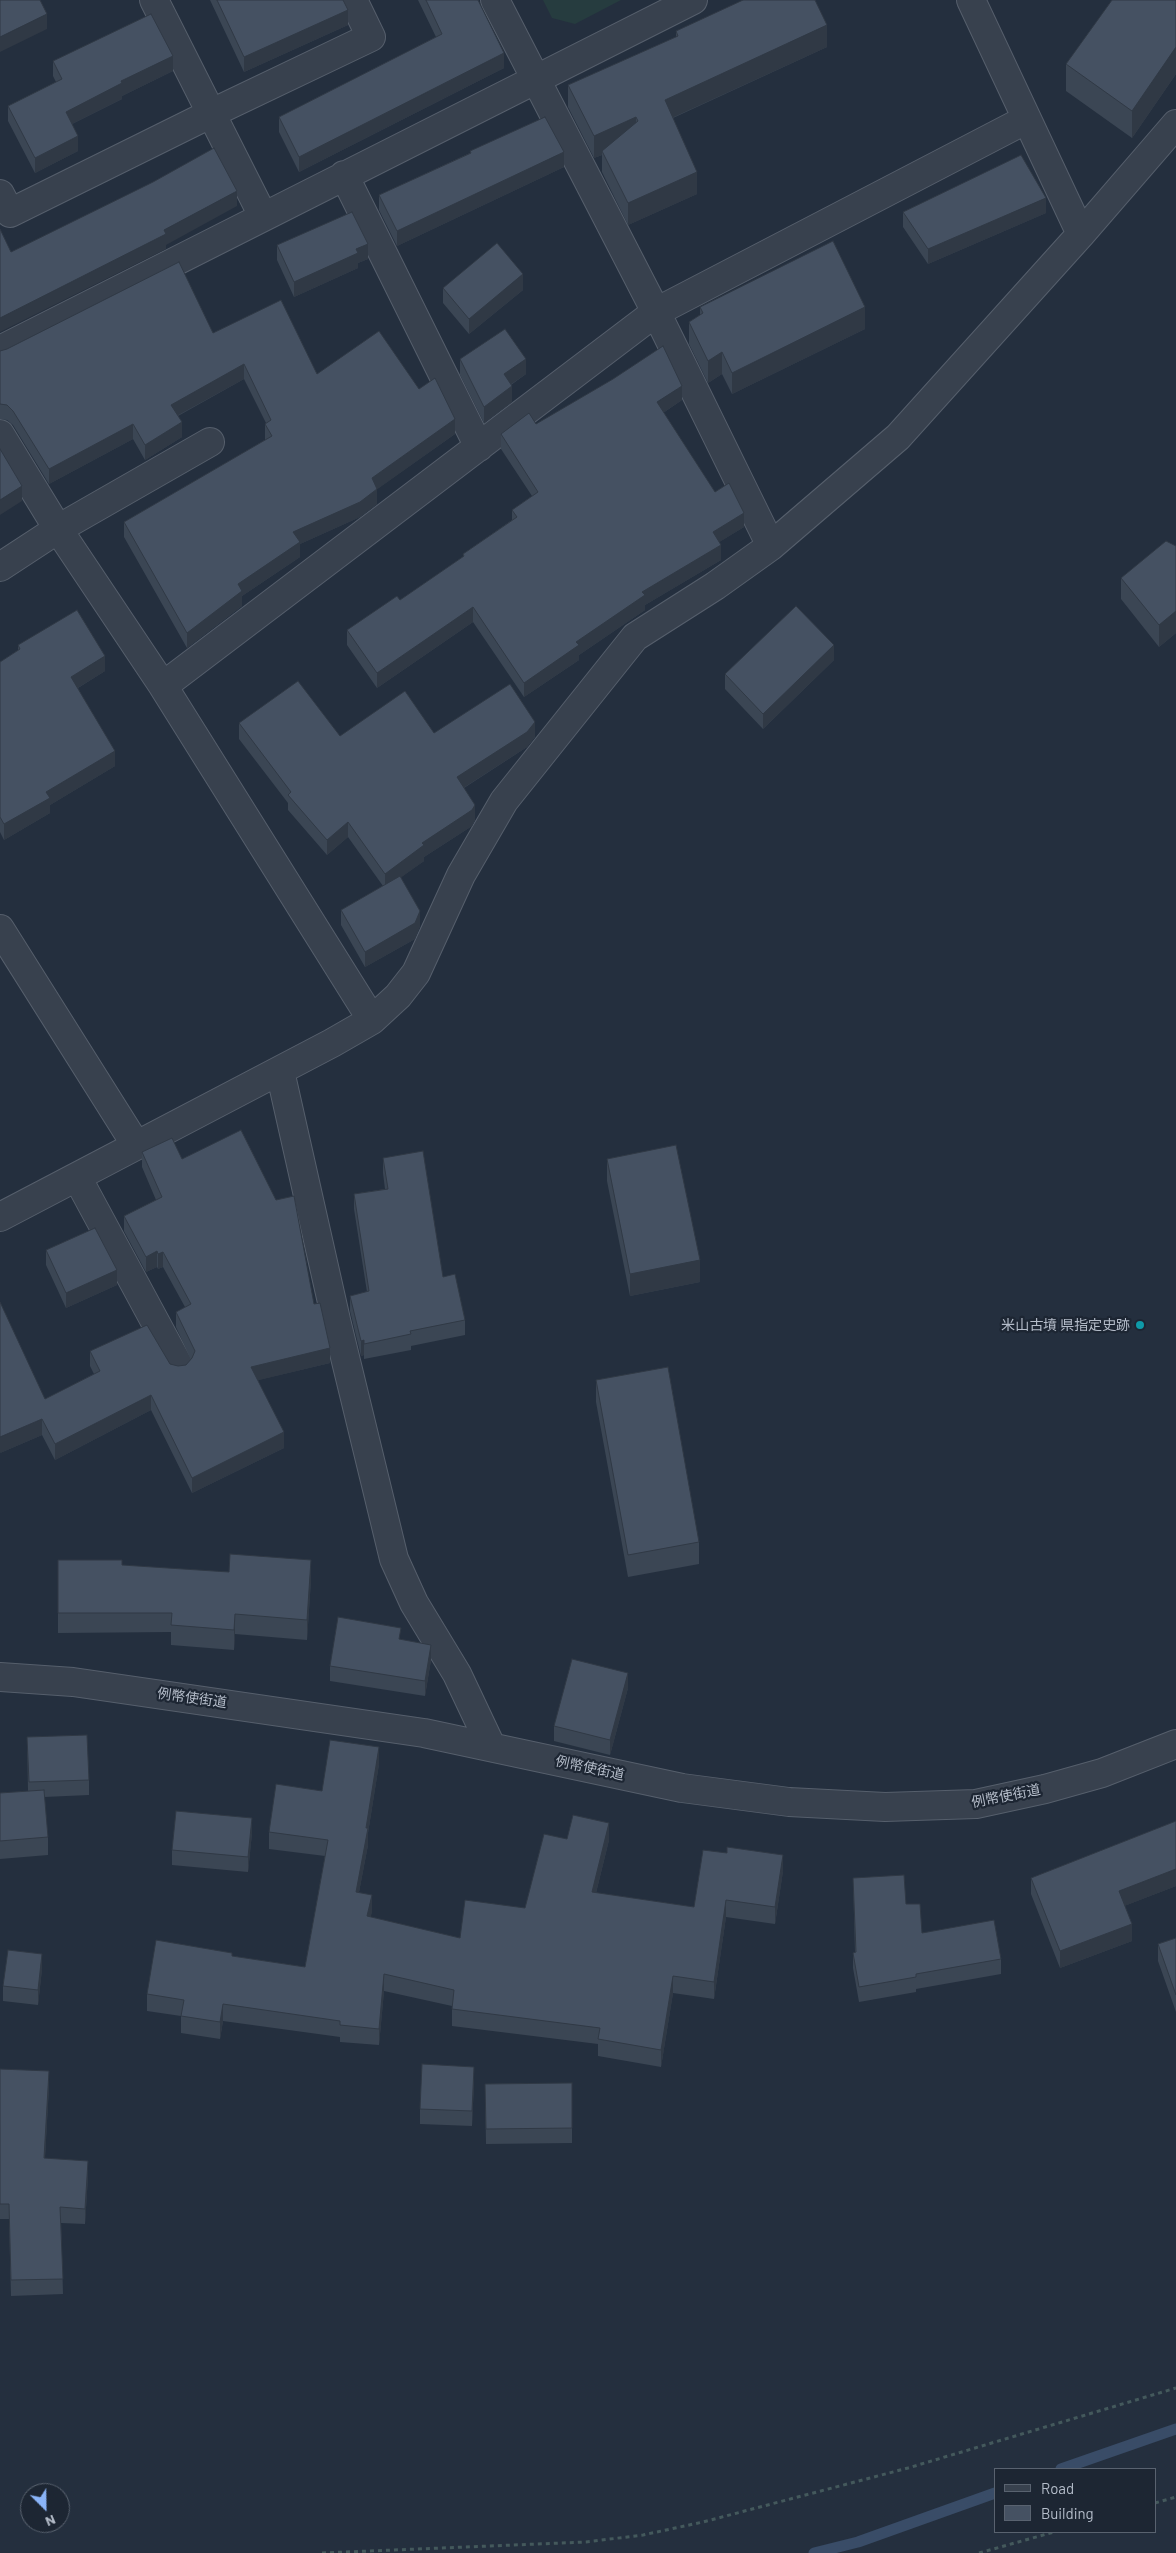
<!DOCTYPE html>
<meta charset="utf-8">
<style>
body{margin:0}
#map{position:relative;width:1176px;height:2553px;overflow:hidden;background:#242f3e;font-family:Barlow,sans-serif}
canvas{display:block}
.legend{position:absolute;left:994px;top:2468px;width:162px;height:65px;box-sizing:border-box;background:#1d2633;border:1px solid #59626f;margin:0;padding:6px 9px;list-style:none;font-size:15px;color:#b4bcc9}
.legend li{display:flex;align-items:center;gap:10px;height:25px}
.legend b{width:25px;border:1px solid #59626f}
.north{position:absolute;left:20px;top:2483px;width:50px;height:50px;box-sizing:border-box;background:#1d2633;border:1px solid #59626f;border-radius:50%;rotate:157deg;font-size:14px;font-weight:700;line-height:20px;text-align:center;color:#b4bcc9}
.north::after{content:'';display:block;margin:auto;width:18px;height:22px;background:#8ab4f8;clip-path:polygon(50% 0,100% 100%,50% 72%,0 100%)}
</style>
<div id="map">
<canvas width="1176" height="2553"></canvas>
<ul class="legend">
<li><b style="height:6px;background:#38414e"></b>Road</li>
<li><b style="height:14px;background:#455162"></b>Building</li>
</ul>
<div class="north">N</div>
</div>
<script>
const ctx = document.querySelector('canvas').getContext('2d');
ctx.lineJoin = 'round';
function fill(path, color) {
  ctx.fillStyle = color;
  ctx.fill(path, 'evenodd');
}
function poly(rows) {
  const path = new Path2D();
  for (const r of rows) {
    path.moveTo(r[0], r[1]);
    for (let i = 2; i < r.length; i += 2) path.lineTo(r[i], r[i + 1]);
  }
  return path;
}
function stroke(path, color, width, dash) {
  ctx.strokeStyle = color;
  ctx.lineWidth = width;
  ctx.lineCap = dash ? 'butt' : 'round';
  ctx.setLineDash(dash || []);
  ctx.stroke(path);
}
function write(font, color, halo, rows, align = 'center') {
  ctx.font = font + ' Barlow,"Noto Sans JP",sans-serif';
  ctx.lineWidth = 4.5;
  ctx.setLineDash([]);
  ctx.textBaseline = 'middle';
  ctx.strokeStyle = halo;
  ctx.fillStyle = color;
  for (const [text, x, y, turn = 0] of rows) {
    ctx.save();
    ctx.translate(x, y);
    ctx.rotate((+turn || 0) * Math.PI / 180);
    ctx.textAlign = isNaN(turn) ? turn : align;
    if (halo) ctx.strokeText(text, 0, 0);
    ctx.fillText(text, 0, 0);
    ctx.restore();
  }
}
fill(poly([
 [543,0,621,0,575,24,552,18]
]), '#263c3f');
stroke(poly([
 [1061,2469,1176,2429],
 [814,2553,858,2542,995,2493]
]), '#394c67', 11);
const minor = poly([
 [154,0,263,216],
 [495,0,656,312,771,546],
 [971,0,1081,234],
 [344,175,479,447],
 [0,194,10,213,212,113,371,37,353,0],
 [0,350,693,0],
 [0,434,58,529,163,686,372,1020],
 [0,567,58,529,210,442],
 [163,686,656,312,1027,119],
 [0,929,136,1145],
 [280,1071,336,1320,394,1559,414,1603,457,1674,491,1746],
 [77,1177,179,1366],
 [0,1217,332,1043,372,1020,398,996,416,973,461,875,504,801,635,637,715,586,771,546,898,437,1081,234,1176,124],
 [0,1677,73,1682,424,1733,682,1788,789,1802,885,1807,976,1804,1045,1789,1102,1773,1176,1744]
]);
stroke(minor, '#565f6c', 30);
stroke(poly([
 [1155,2503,1176,2497],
 [322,2553,586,2542,643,2535,703,2522,908,2468,1176,2388],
 [979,2553,1054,2532]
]), '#44595c', 3, [4, 4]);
stroke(minor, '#38414e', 28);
fill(poly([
 [210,0,343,0,348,25,244,72],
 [418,0,478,0,504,68,299,172,279,132,279,117,436,37],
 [1176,0,1176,74,1132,138,1066,91,1066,64],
 [676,31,827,47,673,118,697,194,628,225,602,172,602,155,594,158,568,107,568,85,676,37],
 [53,61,173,71,122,96,122,99,72,124,78,151,35,173,8,121,8,106,56,82,53,76],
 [470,151,564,167,397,246,379,210,379,195,470,153],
 [903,212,1046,213,928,264,903,227],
 [277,245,368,259,358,263,358,268,294,297,277,260],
 [443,288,523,290,469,334,443,303],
 [700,307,865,329,732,394,722,374,708,383,689,344,689,322,700,315],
 [213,333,317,374,419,389,455,434,377,489,377,504,360,517,300,544,300,557,242,596,242,606,187,648,124,537,124,522,265,440,265,424,266,423,244,379,178,416,182,437,145,460,133,439,49,484,13,425,7,420,0,419,0,351],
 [460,359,526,374,511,385,512,402,484,423,460,375],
 [682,400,663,413,715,492,744,527,719,542,721,560,645,605,645,610,579,655,579,660,524,697,473,622,377,688,347,645,347,630,400,600,463,557,463,554,512,520,512,510,532,496,501,449,501,434,536,424],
 [1176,546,1176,633,1159,647,1121,599,1121,578],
 [18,645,105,671,78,688,115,766,50,805,50,813,4,840,0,832,0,662,18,650],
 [834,660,763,729,725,689,725,674],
 [239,723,340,736,434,733,535,737,527,747,464,788,475,820,472,826,424,857,424,861,401,877,420,926,415,939,365,967,341,925,341,910,383,886,348,837,327,855,288,810,288,803,239,739],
 [142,1152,182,1159,314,1304,330,1363,258,1380,284,1448,192,1493,151,1410,55,1460,42,1435,0,1453,45,1399,94,1374,90,1366,90,1351,170,1364,178,1366,186,1365,191,1360,176,1327,176,1312,185,1307,163,1267,158,1269,157,1267,146,1272,124,1231,124,1216,156,1200,142,1167],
 [383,1158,465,1320,465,1335,411,1346,411,1350,364,1359,364,1355,361,1356,350,1311,350,1296,367,1292,354,1209,354,1194,385,1189,383,1173],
 [607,1159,700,1282,630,1296,607,1181],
 [46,1250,117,1285,66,1308,46,1265],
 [596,1380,699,1542,699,1564,628,1577,596,1402],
 [58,1560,122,1565,311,1580,307,1640,235,1634,234,1650,171,1645,171,1632,58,1633],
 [431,1660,425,1696,330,1681,330,1666],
 [628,1688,610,1755,554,1741,554,1726],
 [27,1737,89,1780,89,1795,44,1797,48,1837,48,1855,0,1859,0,1793,28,1791],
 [379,1764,368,1833,368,1845,359,1892,372,1912,370,1917,460,1938,525,1908,567,1839,609,1840,596,1893,694,1907,783,1871,775,1924,726,1917,714,1999,673,1993,661,2067,598,2056,598,2044,452,2026,452,2006,384,1991,379,2045,340,2042,340,2037,223,2021,220,2039,181,2033,181,2016,147,2011,147,1994,232,1956,305,1967,325,1856,269,1849,269,1832,322,1791],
 [1176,1821,1176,1886,1124,1906,1132,1941,1060,1968,1031,1894,1031,1878],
 [252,1833,248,1872,172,1865,172,1850],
 [853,1878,906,1904,922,1933,1001,1959,1001,1974,916,1989,916,1992,859,2002,853,1968,853,1953,855,1953],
 [1176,1938,1176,2012,1158,1961,1158,1944],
 [42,1969,38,2005,3,2001,3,1986],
 [0,2069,49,2086,45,2158,88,2176,85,2224,61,2223,63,2294,11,2296,9,2219,0,2219],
 [474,2082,472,2126,420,2124,420,2109],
 [572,2083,572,2143,486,2144,485,2084]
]), '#3b4654');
fill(poly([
 [348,10,348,25,244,72,244,57],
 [47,14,47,29,0,52,0,37],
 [827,25,827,47,665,121,665,100],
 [1176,47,1176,74,1132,138,1132,111],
 [504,53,504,68,299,172,299,157],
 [173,56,173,71,122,96,122,99,66,127,66,112,121,81],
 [636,117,636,139,602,151,602,155,594,158,594,136],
 [78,136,78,151,35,173,35,158],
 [564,152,564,167,397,246,397,231],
 [697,172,697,194,628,225,628,203],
 [237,191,237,206,166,245,166,249,0,332,0,318],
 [1046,198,1046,213,928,264,928,249],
 [368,244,368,259,358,263,358,268,294,297,294,282,356,249],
 [523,274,523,290,469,334,469,319],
 [865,307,865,329,732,394,732,373],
 [722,352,722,374,708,383,708,361],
 [526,359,526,374,504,389,504,374],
 [244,364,244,379,171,419,171,405],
 [512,386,512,402,484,423,484,407],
 [682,386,682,400,657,417,657,402],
 [455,419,455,434,372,493,372,478],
 [182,422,182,437,145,460,145,445],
 [133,424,133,439,49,484,49,469],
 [22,486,22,501,0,515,0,500],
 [377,489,377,504,360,517,300,544,300,557,242,596,242,606,187,648,187,633,293,532],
 [744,513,744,527,713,546,713,532],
 [721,545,721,560,645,605,645,610,579,655,579,660,524,697,524,683,576,642,642,592],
 [473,607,473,622,377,688,377,673],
 [1176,611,1176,633,1159,647,1159,625],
 [834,645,834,660,763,729,763,714],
 [105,656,105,671,71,692,71,677],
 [535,722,535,737,527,747,457,792,457,777],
 [115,751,115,766,50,805,50,813,4,840,4,824,46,792],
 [475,805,475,820,472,826,424,857,424,861,385,889,385,874,422,843],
 [348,822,348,837,327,855,327,840],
 [420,911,420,926,415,939,365,967,365,952],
 [157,1251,157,1267,146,1272,146,1257],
 [163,1252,163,1267,158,1269,158,1254],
 [700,1260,700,1282,630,1296,630,1274],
 [117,1270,117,1285,66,1308,66,1293],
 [364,1340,364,1355,361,1356,361,1341],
 [330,1348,330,1363,251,1382,251,1367],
 [151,1395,151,1410,55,1460,55,1444],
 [42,1419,42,1435,0,1453,0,1437],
 [284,1432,284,1448,192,1493,192,1478],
 [311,1560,311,1580,307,1640,307,1620],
 [235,1614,235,1634,234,1650,234,1630],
 [431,1645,431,1660,425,1696,425,1681],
 [628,1673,628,1688,610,1755,610,1740],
 [379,1747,379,1764,368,1833,368,1845,356,1908,356,1892],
 [252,1818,252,1833,248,1872,248,1857],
 [609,1823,609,1840,592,1909,592,1892],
 [783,1855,783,1871,775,1924,775,1907],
 [1176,1869,1176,1886,1119,1908,1119,1891],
 [372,1895,372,1912,367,1933,367,1916],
 [726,1900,726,1917,714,1999,714,1982],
 [1132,1924,1132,1941,1060,1968,1060,1951],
 [42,1954,42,1969,38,2005,38,1990],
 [384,1974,384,1991,379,2045,379,2029],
 [673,1976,673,1993,661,2067,661,2050],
 [223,2004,223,2021,220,2039,220,2022],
 [474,2067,474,2082,472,2126,472,2111],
 [49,2071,49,2086,44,2173,44,2158],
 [88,2161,88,2176,85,2224,85,2209]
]), '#303945');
const building = poly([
 [0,0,40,0,47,14,0,37,0,0],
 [217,0,343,0,348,10,244,57,217,0],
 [426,0,478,0,504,53,299,157,279,117,442,34,426,0],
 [743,0,815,0,827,25,665,100,697,172,628,203,602,151,638,121,636,117,594,136,568,85,678,36,676,31,743,0],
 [1112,0,1176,0,1176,47,1132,111,1066,64,1112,0],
 [151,14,173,56,121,81,122,83,66,112,78,136,35,158,8,106,62,79,53,61,151,14],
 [545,117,564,152,397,231,379,195,471,153,470,151,545,117],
 [214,148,237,191,164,230,166,234,0,318,0,229,11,252,153,182,214,148],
 [1021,155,1046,198,928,249,903,212,1021,155],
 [352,212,368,244,356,249,358,253,294,282,277,245,352,212],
 [833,241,865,307,732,373,722,352,708,361,689,322,703,313,700,307,833,241],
 [497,243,523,274,469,319,443,288,497,243],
 [179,262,213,333,281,300,317,374,379,331,419,389,435,378,455,419,372,478,377,489,360,502,293,532,300,542,238,584,242,591,187,633,124,522,272,436,265,424,271,420,244,364,171,405,182,422,145,445,133,424,49,469,13,411,7,405,0,404,0,351,7,349,179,262],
 [505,329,526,359,504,374,512,386,484,407,460,359,505,329],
 [663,346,682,386,657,402,715,492,729,483,744,513,713,532,721,545,642,592,645,595,576,642,579,645,524,683,473,607,377,673,347,630,397,596,400,600,464,556,463,554,517,517,512,510,538,492,501,434,529,413,536,424,613,379,663,346],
 [0,449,22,486,0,500,0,449],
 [1166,541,1176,546,1176,611,1159,625,1121,578,1166,541],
 [796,606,834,645,763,714,725,674,796,606],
 [77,610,105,656,71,677,115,751,46,792,50,798,4,824,0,817,0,662,20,649,18,645,77,610],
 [298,681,340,736,405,691,434,733,510,684,535,722,527,732,457,777,475,805,472,810,422,843,424,845,385,874,348,822,327,840,288,795,291,792,239,723,298,681],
 [400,876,420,911,415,923,365,952,341,910,400,876],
 [241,1130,276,1200,294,1196,314,1304,320,1303,330,1348,251,1367,284,1432,192,1478,151,1395,55,1444,42,1419,0,1437,0,1302,45,1399,100,1371,90,1351,147,1325,170,1364,178,1366,186,1365,192,1358,195,1351,176,1312,191,1304,163,1252,158,1254,157,1251,146,1257,124,1216,162,1197,142,1152,172,1138,182,1159,241,1130],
 [676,1145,700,1260,630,1274,607,1159,676,1145],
 [423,1151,443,1277,455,1274,465,1320,410,1331,411,1334,364,1344,364,1340,361,1341,350,1296,369,1291,354,1194,388,1189,383,1158,423,1151],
 [95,1228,117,1270,66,1293,46,1250,95,1228],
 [668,1367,699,1542,628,1555,596,1380,668,1367],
 [230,1554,311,1560,307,1620,235,1614,234,1630,171,1625,172,1613,58,1613,58,1560,122,1560,122,1565,229,1572,230,1554],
 [338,1617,401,1628,399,1639,431,1645,425,1681,330,1666,338,1617],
 [572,1659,628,1673,610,1740,554,1726,572,1659],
 [87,1735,89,1780,29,1782,27,1737,87,1735],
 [330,1740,379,1747,366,1828,368,1828,356,1892,372,1895,367,1916,460,1938,465,1900,525,1908,544,1834,567,1839,573,1815,609,1823,592,1892,694,1907,703,1850,727,1853,727,1847,783,1855,775,1907,726,1900,714,1982,673,1976,661,2050,598,2039,600,2028,452,2009,454,1990,384,1974,379,2029,340,2025,340,2021,223,2004,220,2022,181,2016,184,2000,147,1994,156,1940,232,1953,232,1956,305,1967,328,1840,269,1832,276,1784,322,1791,330,1740],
 [44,1790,48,1837,0,1841,0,1793,44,1790],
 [176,1811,252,1818,248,1857,172,1850,176,1811],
 [1176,1821,1176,1869,1119,1891,1132,1924,1060,1951,1031,1878,1176,1821],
 [904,1875,906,1904,920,1904,922,1933,994,1920,1001,1959,916,1974,916,1977,859,1987,853,1953,856,1952,853,1878,904,1875],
 [1176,1938,1176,1995,1158,1944,1176,1938],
 [8,1950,42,1954,38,1990,3,1986,8,1950],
 [422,2064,474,2067,472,2111,420,2109,422,2064],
 [0,2069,49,2071,44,2158,88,2161,85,2209,60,2207,63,2279,11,2280,9,2204,0,2204,0,2069],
 [572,2083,572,2128,486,2129,485,2084,572,2083]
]);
fill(building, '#455162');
stroke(building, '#303945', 1);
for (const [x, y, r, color] of [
 [1140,1325,5,"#0f9aa8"]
]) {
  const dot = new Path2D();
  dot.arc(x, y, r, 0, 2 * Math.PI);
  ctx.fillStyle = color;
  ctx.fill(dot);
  stroke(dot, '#1d2633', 2);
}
write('14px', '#b4bcc9', '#1d2633', [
 ["米山古墳 県指定史跡",1130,1325]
], 'right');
write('14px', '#b4bcc9', '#1d2633', [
 ["例幣使街道",192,1698,8],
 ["例幣使街道",590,1768,12],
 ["例幣使街道",1006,1796,-11]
]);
</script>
